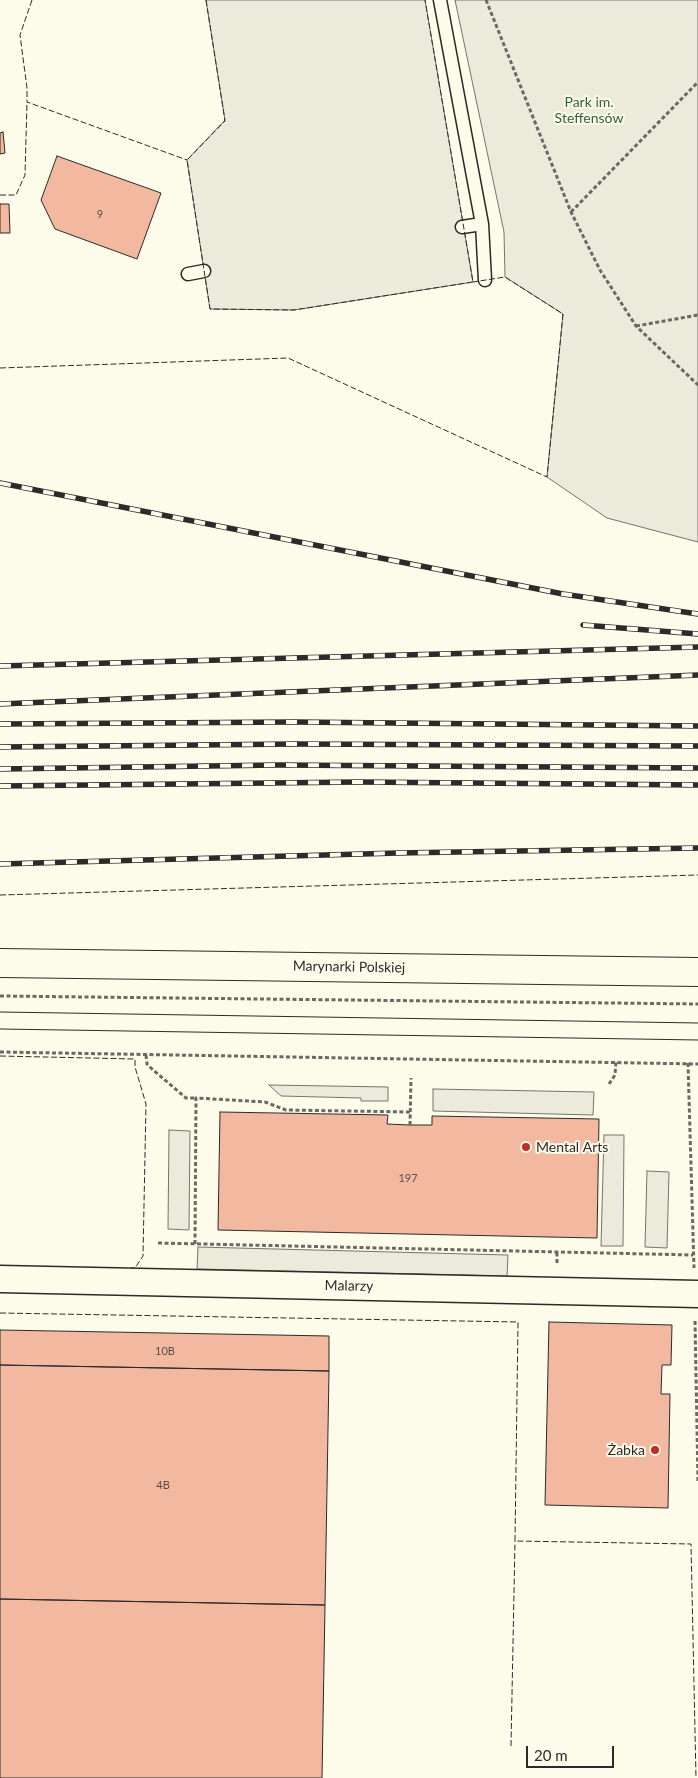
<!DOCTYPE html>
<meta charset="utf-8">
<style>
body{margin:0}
#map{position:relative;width:698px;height:1778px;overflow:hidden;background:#fdfbea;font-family:Lato,sans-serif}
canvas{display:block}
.scale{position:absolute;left:526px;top:1746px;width:88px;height:22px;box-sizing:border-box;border:2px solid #2b2b2b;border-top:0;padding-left:6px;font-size:15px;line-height:18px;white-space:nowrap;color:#2b2b2b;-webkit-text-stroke:4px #fdfbea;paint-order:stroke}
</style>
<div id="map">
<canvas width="698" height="1778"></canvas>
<div class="scale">20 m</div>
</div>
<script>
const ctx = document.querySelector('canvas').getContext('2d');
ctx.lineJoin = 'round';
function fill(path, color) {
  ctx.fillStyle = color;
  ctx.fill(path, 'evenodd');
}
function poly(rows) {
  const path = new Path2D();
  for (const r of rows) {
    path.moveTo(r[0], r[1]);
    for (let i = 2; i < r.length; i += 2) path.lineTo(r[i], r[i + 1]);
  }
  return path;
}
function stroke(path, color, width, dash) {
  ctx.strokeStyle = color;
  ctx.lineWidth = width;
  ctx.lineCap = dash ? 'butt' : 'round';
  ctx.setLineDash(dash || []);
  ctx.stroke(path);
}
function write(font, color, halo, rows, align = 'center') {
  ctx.font = font + ' Lato,sans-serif';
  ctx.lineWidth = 4;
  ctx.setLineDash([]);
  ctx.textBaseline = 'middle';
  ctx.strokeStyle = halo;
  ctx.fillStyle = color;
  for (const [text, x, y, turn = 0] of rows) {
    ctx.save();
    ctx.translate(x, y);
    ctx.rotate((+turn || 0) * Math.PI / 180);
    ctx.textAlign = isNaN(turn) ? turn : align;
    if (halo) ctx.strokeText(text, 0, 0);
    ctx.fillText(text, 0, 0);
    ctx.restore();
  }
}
const green = poly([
 [206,0,425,0,473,282,294,310,210,309,187,160,225,120,206,0],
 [455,0,698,0,698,542,607,518,547,477,563,314,505,277,504,232,455,0]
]);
fill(green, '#ecebdb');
stroke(green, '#74746e', 1);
const parking = poly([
 [269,1085,388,1087,388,1101,361,1101,361,1098,281,1096,269,1085],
 [433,1089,594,1092,593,1115,433,1111,433,1089],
 [169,1130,190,1131,189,1230,168,1229,169,1130],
 [604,1135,624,1135,623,1246,601,1246,604,1135],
 [647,1171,669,1172,667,1248,645,1247,647,1171],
 [198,1247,508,1255,507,1276,197,1269,198,1247]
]);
fill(parking, '#eceadb');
stroke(parking, '#74746e', 1);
const building = poly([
 [3,132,5,153,0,154,0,133,3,132],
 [57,156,161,193,137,259,55,229,41,200,57,156],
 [0,204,9,204,10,233,0,233,0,204],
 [220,1112,388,1115,387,1124,410,1125,432,1125,432,1116,599,1119,597,1238,218,1230,220,1112],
 [549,1322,672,1325,671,1365,662,1365,661,1394,670,1394,668,1508,545,1505,549,1322],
 [0,1330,329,1336,329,1371,0,1365,0,1330],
 [0,1365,329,1371,325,1605,0,1599,0,1365],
 [0,1599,325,1605,322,1778,0,1778,0,1599]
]);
fill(building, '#f2b8a0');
stroke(building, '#2b2b2b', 1);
const lane = poly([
 [440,0,482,224,485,280],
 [462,227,482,224],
 [188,274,204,271]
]);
const street = poly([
 [0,1279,698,1294]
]);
const secondary = poly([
 [0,963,698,972]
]);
stroke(lane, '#2b2b2b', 15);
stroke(street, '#2b2b2b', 29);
stroke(secondary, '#2b2b2b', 30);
stroke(poly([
 [486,0,571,212,600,270,636,326,698,385],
 [571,212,698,82],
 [636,326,698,315],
 [0,996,698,1004],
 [0,1052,698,1064],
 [146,1055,147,1064,152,1069,186,1098,196,1098],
 [688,1063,694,1268],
 [609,1084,615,1075,616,1061],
 [410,1125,411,1078],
 [158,1243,693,1255],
 [195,1244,196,1098,265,1102,286,1110,410,1112],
 [557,1263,557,1252],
 [695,1321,698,1482]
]), '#6a6964', 3, [4, 2.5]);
stroke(lane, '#fdfbea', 12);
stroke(street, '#fdfbea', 26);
stroke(secondary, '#fdfbea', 28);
stroke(poly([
 [0,1012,698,1023],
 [0,1029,698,1040]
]), '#2b2b2b', 1);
const rail = poly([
 [0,483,563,594,698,614],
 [583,625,698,634],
 [0,666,698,647],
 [0,704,698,675],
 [0,724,294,722,698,726],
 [0,747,296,744,698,746],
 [0,769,278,765,698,768],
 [0,786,359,782,698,785],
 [0,864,398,853,698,848]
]);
stroke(rail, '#2b2b2b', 5.5);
stroke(rail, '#fdfbea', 4, [11]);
stroke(poly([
 [32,0,20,35,27,88,27,102,187,160],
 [206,0,225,121,187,160,210,309,294,310,473,282,425,0],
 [0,195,16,195,25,175,27,102],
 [0,368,288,358,547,477,563,314,505,277,473,282],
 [0,895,698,875],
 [0,1056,135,1059,135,1067,146,1104,143,1256,135,1268,131,1268],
 [0,1313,518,1322,515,1541,691,1544,696,1778],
 [511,1746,515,1541]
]), '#2b2b2b', 1, [6, 2.5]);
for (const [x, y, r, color] of [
 [526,1147,5,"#c62828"],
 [655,1450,5,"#c62828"]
]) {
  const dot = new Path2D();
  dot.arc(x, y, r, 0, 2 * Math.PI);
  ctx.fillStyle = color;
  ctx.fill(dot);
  stroke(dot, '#fdfbea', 2);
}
write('11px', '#5d4e48', null, [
 ["9",100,214],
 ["197",408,1178],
 ["10B",165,1351],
 ["4B",163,1485]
]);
write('14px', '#34623c', '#fdfbea', [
 ["Park im.",589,102],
 ["Steffensów",589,118]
]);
write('14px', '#2b2b2b', '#fdfbea', [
 ["Marynarki Polskiej",349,967,1],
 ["Malarzy",349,1286,1]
]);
write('14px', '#2b2b2b', '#fdfbea', [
 ["Mental Arts",536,1147],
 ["Żabka",645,1450,"right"]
], 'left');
</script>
